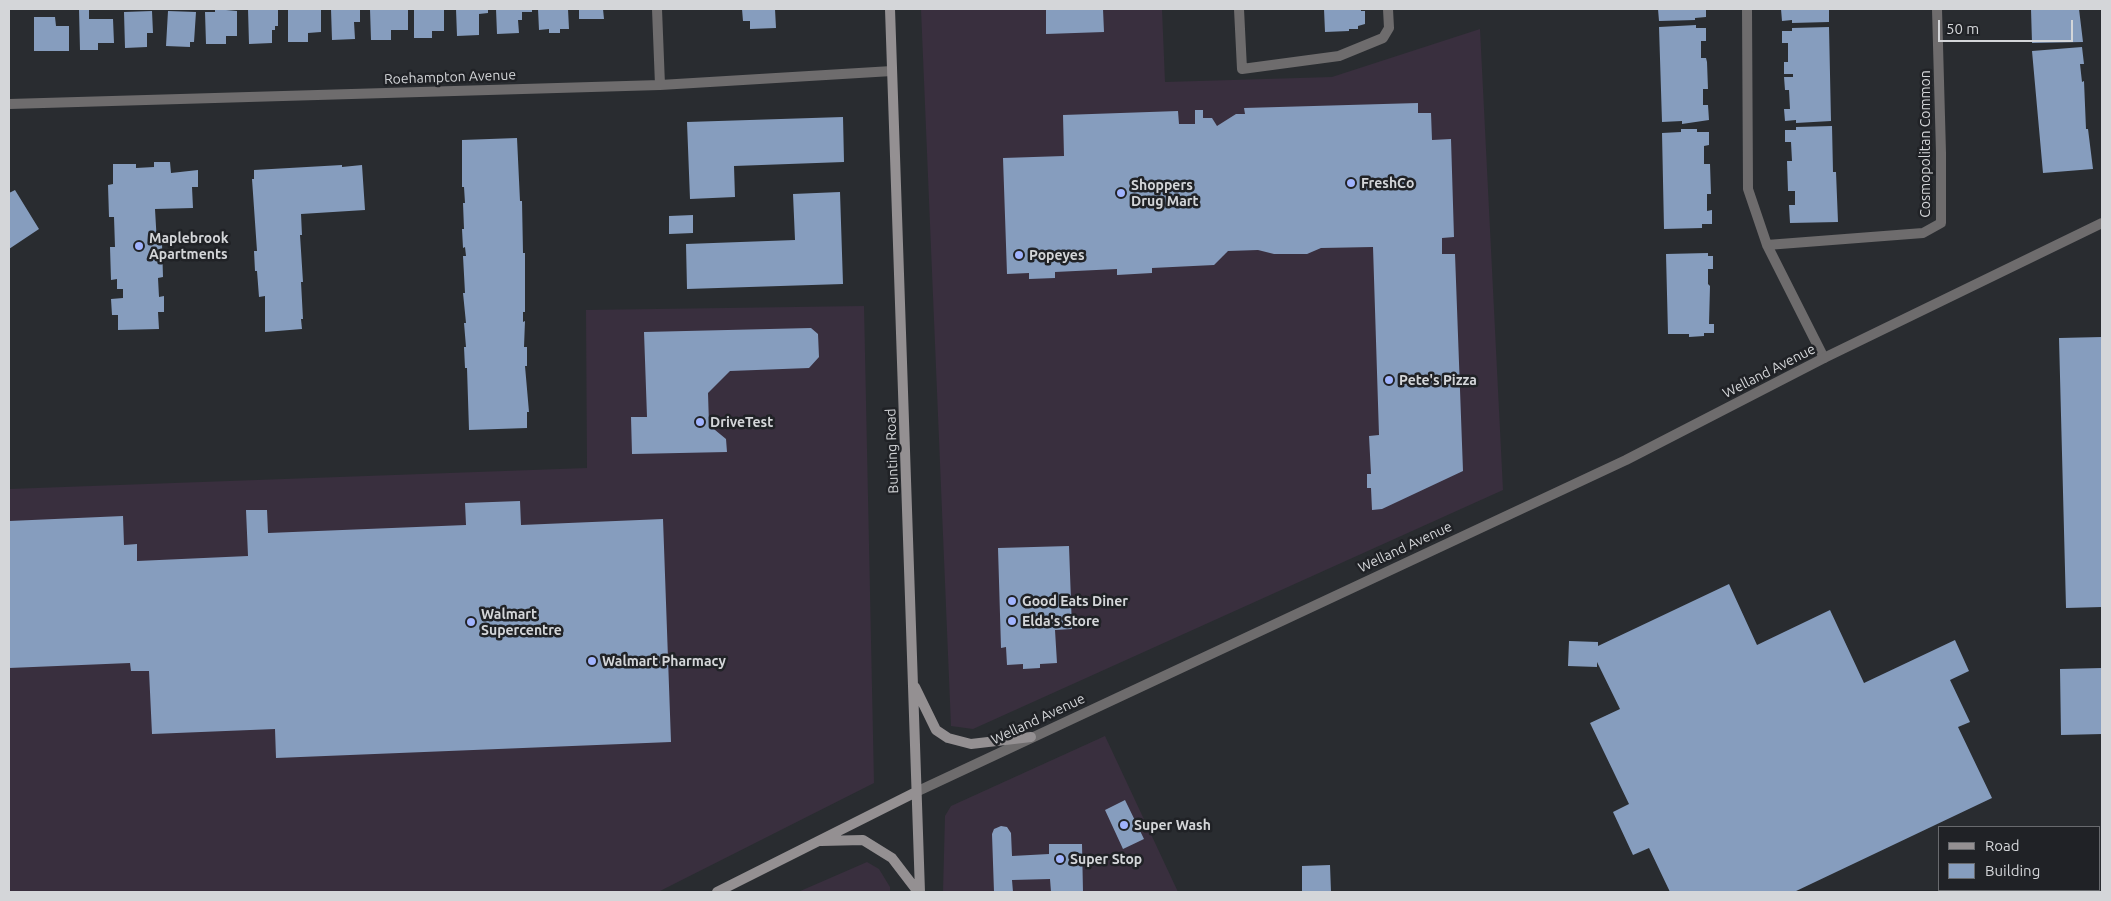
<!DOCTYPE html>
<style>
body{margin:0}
#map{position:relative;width:2111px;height:901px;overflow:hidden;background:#292c30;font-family:Ubuntu,sans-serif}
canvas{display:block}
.frame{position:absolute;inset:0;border:10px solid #d4d6d9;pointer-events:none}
.legend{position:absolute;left:1938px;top:826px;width:162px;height:65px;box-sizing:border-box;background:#202226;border:1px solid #686a6e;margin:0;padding:6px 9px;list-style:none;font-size:15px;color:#d4d6d9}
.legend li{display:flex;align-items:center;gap:10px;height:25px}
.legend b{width:25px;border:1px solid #686a6e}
.scale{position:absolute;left:1938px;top:20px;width:135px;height:22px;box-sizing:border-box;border:2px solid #d4d6d9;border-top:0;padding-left:6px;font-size:15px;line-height:18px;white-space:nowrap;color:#d4d6d9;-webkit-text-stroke:4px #202226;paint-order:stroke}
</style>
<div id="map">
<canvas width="2111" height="901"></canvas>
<div class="frame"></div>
<ul class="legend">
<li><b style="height:6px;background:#949092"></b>Road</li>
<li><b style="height:14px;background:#869dbe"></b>Building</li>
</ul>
<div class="scale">50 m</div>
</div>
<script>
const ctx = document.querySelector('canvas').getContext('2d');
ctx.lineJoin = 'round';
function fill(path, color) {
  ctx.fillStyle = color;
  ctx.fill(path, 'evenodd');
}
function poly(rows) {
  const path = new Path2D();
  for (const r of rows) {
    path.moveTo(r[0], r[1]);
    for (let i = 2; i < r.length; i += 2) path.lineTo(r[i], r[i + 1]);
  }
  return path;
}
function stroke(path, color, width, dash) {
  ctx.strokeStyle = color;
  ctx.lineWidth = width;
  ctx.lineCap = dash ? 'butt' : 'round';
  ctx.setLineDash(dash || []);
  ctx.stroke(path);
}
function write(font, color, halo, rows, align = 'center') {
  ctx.font = font + ' Ubuntu,sans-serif';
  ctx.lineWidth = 5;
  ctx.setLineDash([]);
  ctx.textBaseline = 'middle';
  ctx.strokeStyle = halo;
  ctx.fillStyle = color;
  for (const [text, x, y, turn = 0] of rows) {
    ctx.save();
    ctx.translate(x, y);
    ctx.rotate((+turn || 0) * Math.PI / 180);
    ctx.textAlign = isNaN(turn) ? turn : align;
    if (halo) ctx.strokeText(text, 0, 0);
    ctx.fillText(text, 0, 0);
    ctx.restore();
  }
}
fill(poly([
 [921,9,1162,9,1165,82,1332,77,1480,29,1503,490,973,729,951,726],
 [864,306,874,783,658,892,9,892,9,489,587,468,586,310],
 [1105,736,1178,892,943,892,945,816,951,806],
 [867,862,879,869,890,887,890,892,798,892]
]), '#392f3e');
fill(poly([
 [79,9,89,9,89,19,113,19,114,43,98,43,98,50,80,50],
 [215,9,237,11,237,36,226,36,226,44,206,44,205,12,215,12],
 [248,9,278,9,278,26,275,26,275,30,272,30,272,43,249,44],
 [321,9,321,32,308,33,308,42,288,42,288,10],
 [331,9,360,9,360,22,354,22,355,39,332,40],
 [370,9,408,9,408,30,391,30,391,40,371,40],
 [414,9,444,9,444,31,432,31,432,38,414,38],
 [456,9,488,9,488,13,479,14,479,35,457,36],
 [496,9,532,9,532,12,522,12,522,20,518,20,519,33,497,34],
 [538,9,568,9,569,29,560,29,560,33,549,33,549,29,539,30],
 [579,9,603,9,604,19,579,19],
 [742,9,775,9,776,28,750,29,750,21,743,21],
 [1046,9,1103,9,1104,32,1046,34],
 [1324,9,1361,9,1361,11,1365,11,1365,24,1358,26,1358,29,1349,29,1349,31,1325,32],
 [1658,9,1706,9,1706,17,1695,18,1695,20,1659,21],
 [1781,9,1829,9,1829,22,1792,23,1792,20,1782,21],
 [2031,9,2079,9,2083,42,2032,43],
 [152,11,153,33,147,33,147,47,125,48,124,12],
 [168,11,196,12,194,42,190,42,190,47,166,46],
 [34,17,55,17,56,26,69,26,69,51,34,51],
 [1696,25,1696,28,1706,28,1706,41,1701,41,1701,58,1706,58,1707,62,1708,89,1703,89,1703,105,1708,105,1709,120,1682,124,1682,121,1662,122,1659,27],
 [1829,27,1831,121,1796,123,1796,120,1785,121,1784,109,1790,109,1789,90,1785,90,1784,77,1793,77,1793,74,1784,74,1784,62,1788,62,1788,43,1782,43,1782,31,1792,31,1792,28],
 [2082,47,2084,64,2080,64,2082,82,2084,81,2086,129,2088,129,2093,169,2043,173,2032,51],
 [1418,103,1418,113,1431,113,1432,140,1451,139,1454,237,1442,238,1442,254,1455,254,1463,471,1382,509,1372,510,1371,488,1367,488,1367,474,1371,474,1369,436,1379,435,1373,247,1321,248,1307,254,1274,254,1258,250,1228,251,1214,265,1152,268,1152,273,1117,275,1117,269,1055,272,1055,278,1029,279,1029,273,1007,274,1003,158,1064,156,1063,115,1178,111,1179,124,1195,124,1195,110,1203,110,1203,118,1212,118,1217,126,1236,114,1245,114,1244,108],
 [843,117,844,162,734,166,735,197,690,199,687,122],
 [1832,126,1833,172,1836,172,1838,222,1790,223,1789,205,1795,205,1795,191,1788,191,1787,161,1792,161,1791,142,1785,142,1785,130,1796,130,1796,127],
 [1681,129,1697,129,1697,132,1709,132,1709,145,1704,146,1704,164,1710,164,1711,194,1707,194,1707,211,1712,210,1712,224,1702,224,1702,228,1664,229,1662,133,1681,132],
 [517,138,520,201,522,201,523,253,525,253,525,312,523,312,523,322,525,321,524,347,527,347,527,366,525,366,529,412,527,412,527,428,469,430,467,368,465,368,464,347,466,347,464,323,466,323,463,293,465,293,463,256,466,256,465,247,463,248,462,229,464,229,463,203,465,203,464,187,462,187,462,140],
 [154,162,170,162,171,173,198,170,198,187,192,187,193,208,155,209,157,244,162,244,163,277,158,278,159,297,164,296,164,312,158,312,159,329,118,330,118,315,112,315,111,299,123,298,123,289,117,289,117,279,111,280,110,247,115,247,114,217,109,217,108,185,113,184,113,164,136,164,136,168,154,167],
 [342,165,342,167,362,165,365,210,301,214,302,235,300,235,303,282,301,282,303,319,301,319,302,329,265,332,265,296,259,297,257,271,255,271,254,251,257,251,252,179,254,179,254,170],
 [15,190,39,229,9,249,9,193],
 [840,192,843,284,687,289,686,244,795,240,793,194],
 [693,215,693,233,669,234,669,216],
 [1708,253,1708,256,1713,256,1713,269,1708,269,1708,284,1710,286,1709,324,1714,324,1714,333,1704,333,1704,336,1689,337,1689,334,1668,334,1666,254],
 [811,328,818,334,819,357,809,368,730,371,708,393,709,425,726,439,727,452,632,454,631,417,647,417,644,332],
 [2102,337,2102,607,2066,608,2059,338],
 [520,501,521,525,663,519,671,742,276,758,275,729,152,734,149,671,131,671,130,663,9,668,9,521,123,516,124,545,137,544,137,561,248,556,246,510,267,510,268,533,466,525,465,503],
 [1069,546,1072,629,1055,630,1057,663,1040,664,1040,668,1023,669,1023,664,1007,665,1006,647,1001,648,998,548],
 [1729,584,1757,645,1830,610,1864,683,1955,640,1969,671,1950,680,1970,722,1958,727,1992,798,1794,892,1670,892,1649,848,1633,855,1613,812,1629,804,1590,723,1620,709,1597,662,1597,667,1568,666,1569,641,1598,642,1598,646],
 [2102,668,2102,734,2061,735,2060,669],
 [1125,800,1144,839,1123,849,1105,810],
 [1001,826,1007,827,1011,833,1012,856,1049,854,1049,844,1082,844,1083,892,1051,892,1050,879,1012,880,1013,892,994,892,992,834,994,829],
 [1330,865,1331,892,1302,892,1302,866]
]), '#869dbe');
stroke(poly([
 [657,9,660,85],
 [1239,9,1242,69,1339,56,1383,38,1389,28,1388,9],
 [1747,9,1748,189,1767,245,1824,358],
 [9,104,660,85,892,71],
 [1767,245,1923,233,1941,223,1941,153,1937,9]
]), '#6e6c6d', 10);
stroke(poly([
 [916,792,1626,460,1824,358,2102,223]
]), '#6e6c6d', 10);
stroke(poly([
 [890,9,920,892],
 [915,687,936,730,948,738,971,744,1031,737],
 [821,841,863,840,892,858,918,892],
 [717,892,916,792]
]), '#949092', 10);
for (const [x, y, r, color] of [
 [1351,183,5,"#a0b3fd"],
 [1121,193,5,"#a0b3fd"],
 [139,246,5,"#a0b3fd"],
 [1019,255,5,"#a0b3fd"],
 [1389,380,5,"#a0b3fd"],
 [700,422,5,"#a0b3fd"],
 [1012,601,5,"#a0b3fd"],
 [1012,621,5,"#a0b3fd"],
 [471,622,5,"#a0b3fd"],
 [592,661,5,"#a0b3fd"],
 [1124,825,5,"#a0b3fd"],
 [1060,859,5,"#a0b3fd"]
]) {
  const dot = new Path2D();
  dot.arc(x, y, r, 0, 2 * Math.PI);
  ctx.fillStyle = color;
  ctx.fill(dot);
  stroke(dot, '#202226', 2);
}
write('14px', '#d4d6d9', '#202226', [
 ["Roehampton Avenue",450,77,-2],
 ["Cosmopolitan Common",1925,144,-90],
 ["Welland Avenue",1769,371,-27],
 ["Bunting Road",892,451,-92],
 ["Welland Avenue",1405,547,-25],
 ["Welland Avenue",1038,719,-25]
]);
write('bold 14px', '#d4d6d9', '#202226', [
 ["FreshCo",1361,183],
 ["Shoppers",1131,185],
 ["Drug Mart",1131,201],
 ["Maplebrook",149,238],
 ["Apartments",149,254],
 ["Popeyes",1029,255],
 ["Pete's Pizza",1399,380],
 ["DriveTest",710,422],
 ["Good Eats Diner",1022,601],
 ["Walmart",481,614],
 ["Supercentre",481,630],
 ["Elda's Store",1022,621],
 ["Walmart Pharmacy",602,661],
 ["Super Wash",1134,825],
 ["Super Stop",1070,859]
], 'left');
</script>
